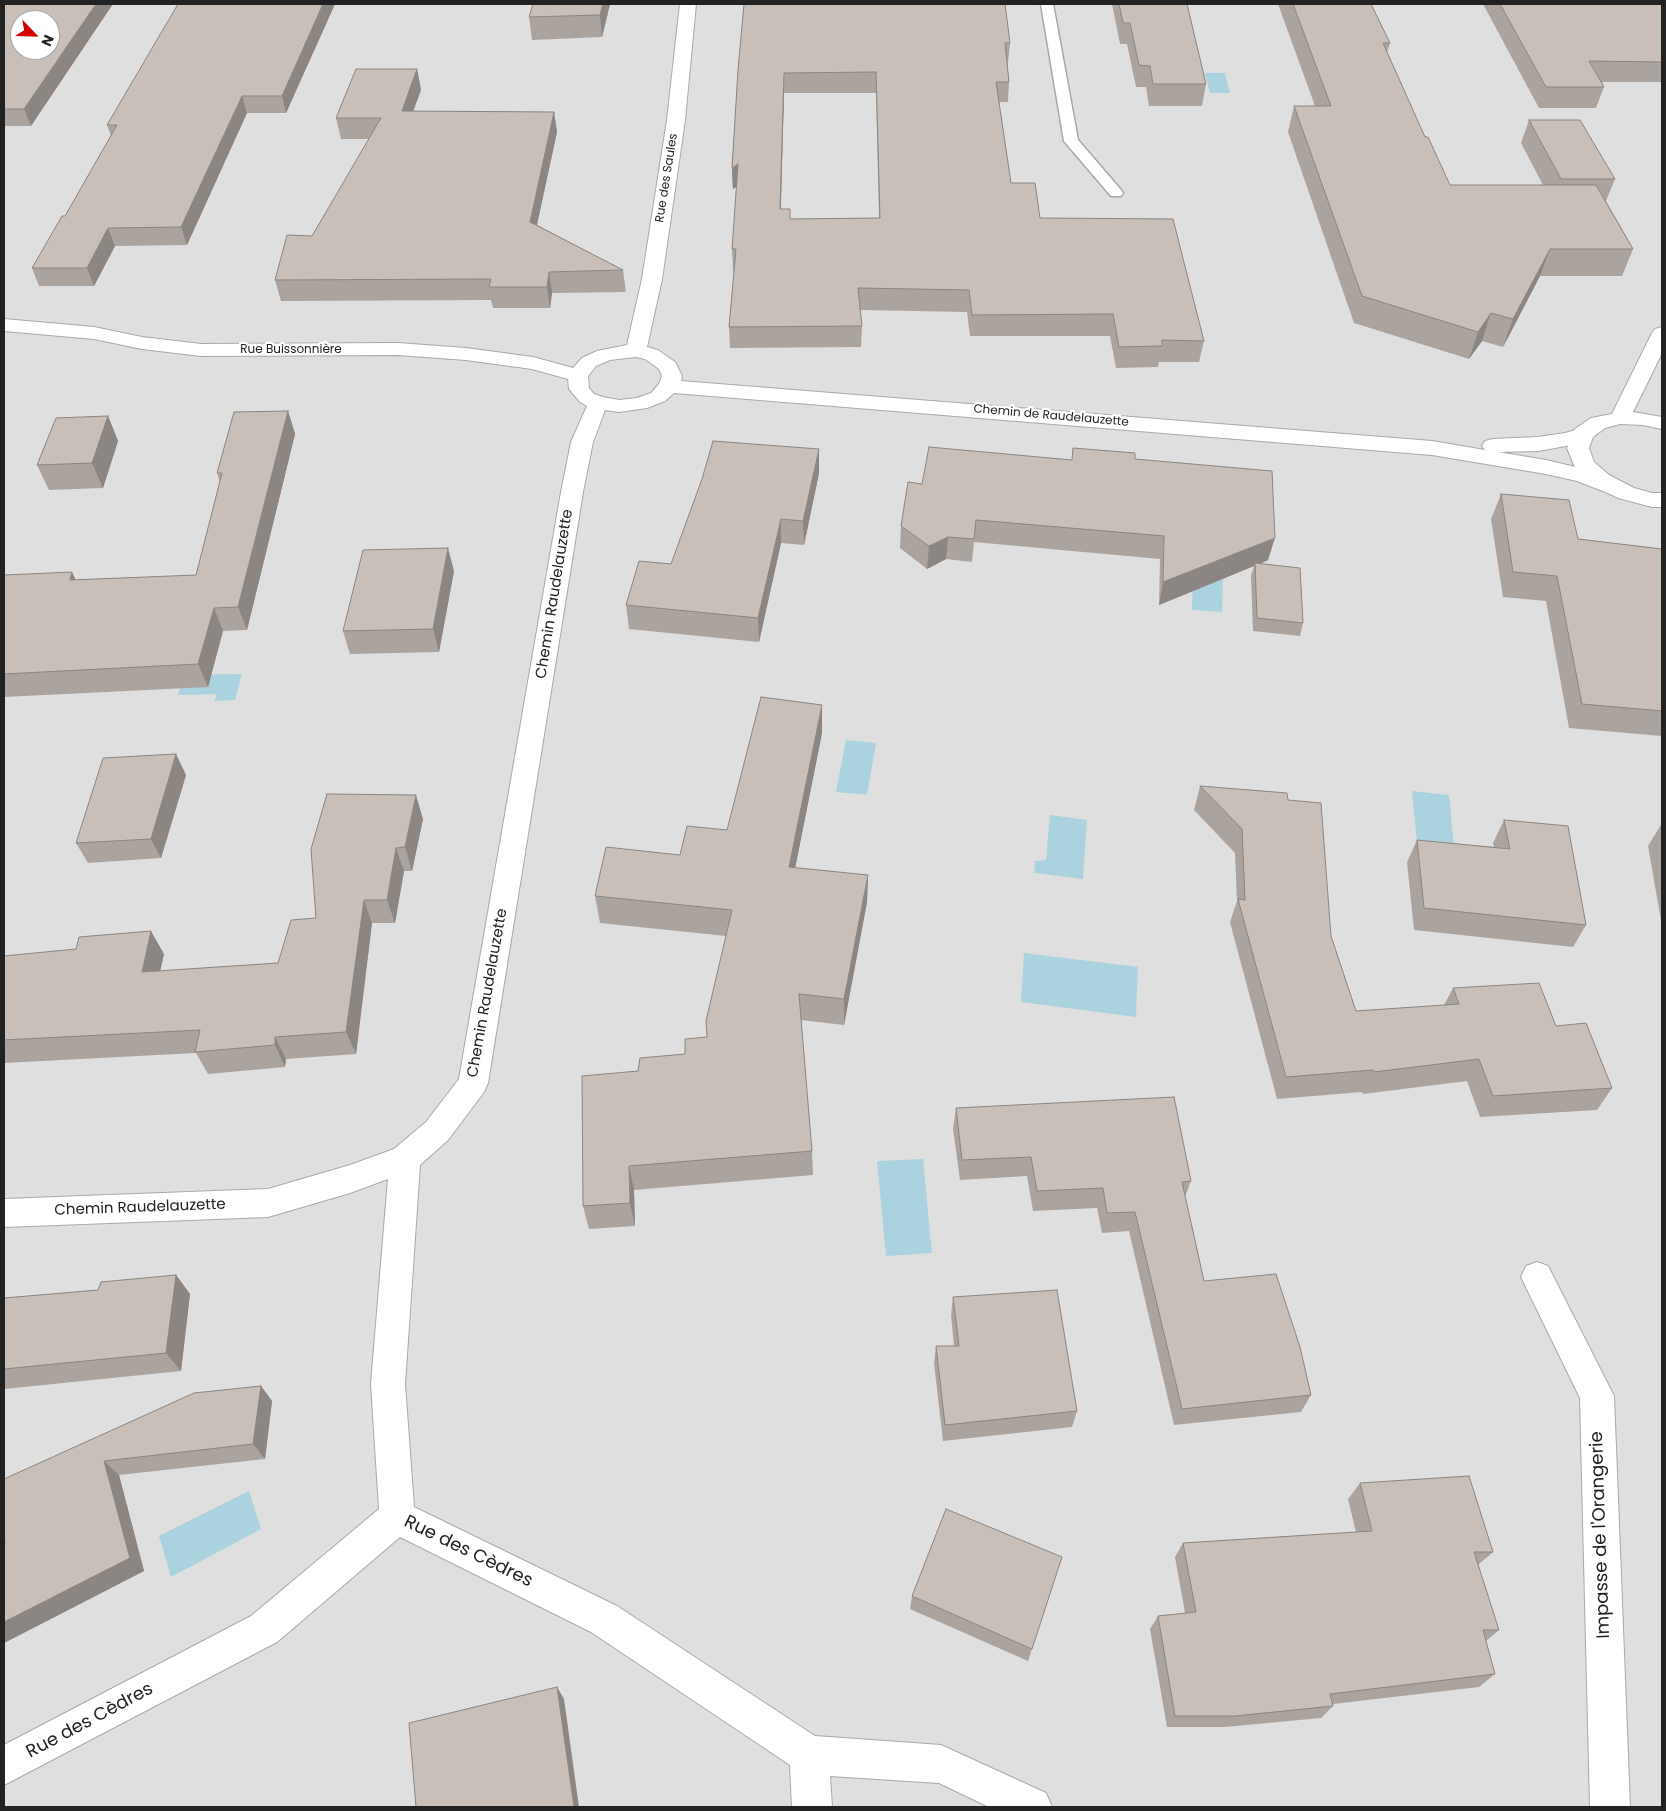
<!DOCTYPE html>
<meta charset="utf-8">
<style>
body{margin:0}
#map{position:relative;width:1666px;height:1811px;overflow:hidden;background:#f2efe9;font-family:Poppins,sans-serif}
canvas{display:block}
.frame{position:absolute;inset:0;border:5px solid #222;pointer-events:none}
.north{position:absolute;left:10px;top:10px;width:50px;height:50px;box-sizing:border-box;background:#fff;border:1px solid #a7a7a7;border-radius:50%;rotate:114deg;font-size:14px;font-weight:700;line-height:20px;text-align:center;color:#222}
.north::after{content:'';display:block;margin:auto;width:18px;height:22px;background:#d40000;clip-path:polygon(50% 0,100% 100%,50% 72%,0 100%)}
</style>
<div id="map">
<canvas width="1666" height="1811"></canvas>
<div class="frame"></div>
<div class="north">N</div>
</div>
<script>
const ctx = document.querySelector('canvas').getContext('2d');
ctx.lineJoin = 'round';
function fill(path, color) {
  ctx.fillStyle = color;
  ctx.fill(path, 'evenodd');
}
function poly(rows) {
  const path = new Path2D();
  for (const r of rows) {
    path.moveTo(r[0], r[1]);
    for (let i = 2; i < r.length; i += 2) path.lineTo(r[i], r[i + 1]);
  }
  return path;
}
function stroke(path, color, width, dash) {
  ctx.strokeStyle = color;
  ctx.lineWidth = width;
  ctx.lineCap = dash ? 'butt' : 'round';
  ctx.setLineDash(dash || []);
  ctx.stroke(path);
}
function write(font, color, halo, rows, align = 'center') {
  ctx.font = font + ' Poppins,sans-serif';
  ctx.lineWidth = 4.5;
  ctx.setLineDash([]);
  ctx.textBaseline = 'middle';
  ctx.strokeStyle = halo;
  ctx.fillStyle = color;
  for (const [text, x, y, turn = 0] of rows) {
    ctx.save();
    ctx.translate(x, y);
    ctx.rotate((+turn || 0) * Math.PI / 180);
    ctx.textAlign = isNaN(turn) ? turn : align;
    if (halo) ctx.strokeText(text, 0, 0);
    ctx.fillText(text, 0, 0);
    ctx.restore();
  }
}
fill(poly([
 [4,4,1662,4,1662,1807,4,1807],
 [20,20,50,20,50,50,20,50]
]), '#e0dfdf');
fill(poly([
 [1205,73,1225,73,1230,93,1210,93],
 [1193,570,1223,573,1222,612,1192,610],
 [242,674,235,700,214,701,217,694,178,695,184,675],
 [846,740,876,743,867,795,836,792],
 [1412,791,1449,795,1455,857,1418,853],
 [1050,815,1087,820,1083,879,1034,873,1035,861,1046,860],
 [1024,953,1138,967,1136,1017,1021,1002],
 [923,1159,932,1253,886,1256,877,1161],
 [249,1491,261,1529,171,1577,159,1536]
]), '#aad3df');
const service = poly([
 [1041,4,1053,4,1078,140,1121,190,1123,193,1121,196,1111,196,1064,141,1041,4]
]);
const minor = poly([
 [680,4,696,4,685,120,662,279,647,347,658,350,675,362,682,376,681,381,1432,441,1485,450,1482,446,1485,441,1493,439,1538,437,1565,433,1583,428,1591,429,1594,434,1591,439,1577,444,1538,451,1498,452,1546,460,1592,471,1626,485,1629,490,1626,495,1618,497,1577,481,1546,474,1432,455,674,393,665,401,647,408,619,412,605,410,593,442,583,492,488,1083,484,1092,448,1140,420,1165,405,1384,414,1507,617,1606,815,1736,941,1745,1046,1793,1052,1807,989,1807,939,1783,830,1776,832,1807,792,1807,790,1765,591,1632,400,1537,277,1642,4,1785,4,1745,251,1616,379,1509,371,1384,388,1179,350,1193,268,1217,4,1227,4,1199,268,1189,350,1165,394,1149,426,1122,459,1079,561,492,571,442,587,406,580,402,569,389,568,379,532,369,466,360,398,355,201,356,142,349,94,339,4,331,4,319,94,327,142,337,201,344,398,343,466,348,533,357,573,368,582,358,597,351,627,345,642,279,667,120,680,4],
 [636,357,645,359,659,369,662,376,659,384,651,393,637,398,619,400,603,397,594,394,589,388,588,376,596,366,610,360,636,357],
 [1537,1262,1548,1266,1614,1396,1630,1807,1590,1807,1580,1398,1521,1277,1526,1266,1537,1262]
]);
const tertiary = poly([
 [1662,327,1662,353,1633,412,1662,417,1662,429,1643,425,1620,424,1605,428,1593,437,1589,448,1594,462,1609,475,1634,488,1652,493,1662,493,1662,507,1652,507,1618,498,1593,485,1576,470,1567,448,1575,429,1591,418,1612,414,1652,333,1655,329,1662,327]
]);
stroke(service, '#a9a9a9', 3);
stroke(minor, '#a9a9a9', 2);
stroke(tertiary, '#a9a9a9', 2);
fill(service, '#fff');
fill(minor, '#fff');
fill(tertiary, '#fff');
fill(poly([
 [4,4,31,126,4,126],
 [335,4,286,113,247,113,187,245,115,246,94,286,39,286,32,268,65,216,111,136,107,125],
 [610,4,602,37,532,40,529,17],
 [1112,4,1187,4,1206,84,1202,106,1149,106,1146,87,1136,87,1127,44,1120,44],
 [1278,4,1371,4,1390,43,1387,52,1425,137,1450,185,1543,185,1521,143,1529,120,1615,179,1606,201,1633,249,1622,276,1540,276,1503,347,1482,341,1469,359,1354,323,1288,132,1294,106,1315,106],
 [1483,4,1662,4,1662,82,1602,82,1604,87,1596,108,1539,108],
 [1010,43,1008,63,1007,63,1009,82,1008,102,999,102,1011,183,1040,218,1204,341,1199,362,1159,362,1158,367,1116,368,1110,336,970,336,967,312,860,310,862,326,861,347,730,348,729,327,734,271,733,271,732,249,737,187,733,189,732,168,738,70],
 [784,93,876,93,879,218,790,219,781,209],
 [417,69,421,90,413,111,554,112,557,132,537,225,623,270,626,292,552,293,550,308,493,308,491,300,281,301,275,280,312,236,369,139,341,139,336,118],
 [288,411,295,434,247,630,223,631,208,687,4,697,4,674,76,580,196,575,220,482,217,473],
 [108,416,118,441,103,488,49,490,37,465],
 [1073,448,1135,459,1268,560,1260,564,1303,623,1300,636,1253,631,1251,576,1254,566,1159,605,1160,559,974,542,972,562,946,559,927,569,900,548,901,526,922,484,1072,460],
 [819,473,804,545,781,543,759,642,629,629,626,605,671,564],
 [1501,494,1578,539,1662,549,1662,736,1569,728,1546,601,1503,597,1491,519],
 [454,571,439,652,350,654,343,631],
 [822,733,795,868,868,875,867,902,844,1025,801,1020,812,1151,813,1175,634,1190,635,1226,589,1229,583,1206,638,1071,685,1054,707,1037,726,936,600,923,595,896,680,855,727,830],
 [186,775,161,858,88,863,76,843],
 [1200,786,1288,800,1331,936,1356,1011,1444,1005,1453,988,1556,1026,1612,1088,1597,1110,1480,1117,1467,1081,1363,1094,1362,1092,1277,1099,1230,922,1237,901,1235,853,1194,810],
 [423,819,412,871,404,871,395,923,372,923,356,1054,286,1059,285,1067,208,1074,196,1053,4,1063,4,956,164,954,160,971,278,963,316,918],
 [1504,820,1586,925,1573,947,1414,930,1407,862,1417,840,1494,847,1493,843],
 [1662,823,1662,926,1648,846],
 [956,1108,1191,1181,1185,1197,1204,1281,1311,1395,1301,1412,1174,1425,1129,1231,1102,1233,1097,1208,1033,1211,1027,1176,960,1180,953,1129],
 [176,1275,190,1294,181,1371,4,1389,4,1298,98,1290],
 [953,1297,1077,1411,1072,1427,943,1441,934,1363,936,1346,954,1346,951,1315],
 [261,1386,272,1401,265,1459,119,1475,144,1571,4,1643,4,1545,5,1544,4,1479],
 [1360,1483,1493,1552,1478,1565,1499,1630,1486,1641,1495,1674,1479,1687,1333,1704,1333,1706,1321,1718,1225,1727,1167,1727,1150,1629,1158,1616,1185,1613,1175,1557,1183,1543,1356,1532,1348,1499],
 [912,1596,1032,1649,1028,1661,910,1609]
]), '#aba49e');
fill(poly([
 [96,4,113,4,31,126,24,109],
 [323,4,335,4,286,113,282,96],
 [603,4,610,4,602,37,600,15],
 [417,69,421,90,406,131,402,111],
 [784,73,784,93,780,230,780,209],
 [242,96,247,113,187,245,181,227],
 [554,112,557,132,533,243,530,222],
 [738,164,739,185,733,189,732,168],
 [108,228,115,246,94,286,87,268],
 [1550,249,1540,276,1503,347,1513,319],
 [549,272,552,293,550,308,547,287],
 [1491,313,1482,341,1469,359,1478,332],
 [288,411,295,434,247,630,238,607],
 [108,416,118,441,103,488,92,463],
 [819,449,819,473,804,545,803,521],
 [781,519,781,543,759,642,758,618],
 [948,537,946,559,927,569,929,546],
 [1275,538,1268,560,1255,566,1255,563,1254,566,1159,605,1163,582],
 [448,548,454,571,439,652,433,629],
 [72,572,83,595,70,580],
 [214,608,223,631,208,687,198,664],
 [822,705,822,733,790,894,789,867],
 [176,754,186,775,161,858,151,839],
 [416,795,423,819,412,871,405,847],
 [396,848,404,871,395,923,387,900],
 [868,875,867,902,844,1025,844,999],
 [364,900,372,923,356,1054,346,1032],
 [151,931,164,954,155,994,142,972],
 [275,1037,286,1059,285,1067,275,1045],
 [629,1166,634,1190,635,1226,630,1203],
 [176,1275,190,1294,181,1371,166,1353],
 [261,1386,272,1401,265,1459,253,1444],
 [104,1461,119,1475,144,1571,4,1643,4,1622],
 [557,1687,564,1699,579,1807,574,1807]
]), '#8b8681');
const building = poly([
 [4,4,96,4,24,109,4,109,4,4],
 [20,20,50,20,50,50,20,50,20,20],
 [178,4,323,4,282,96,242,96,181,227,108,228,87,268,32,268,62,216,65,216,117,125,107,125,178,4],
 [533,4,603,4,600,15,529,17,533,4],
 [744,4,1005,4,1010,43,1005,43,1009,82,996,82,1011,183,1035,183,1040,218,1173,219,1204,341,1162,340,1162,346,1119,347,1113,314,972,315,969,290,858,288,862,326,729,327,736,249,732,249,738,164,732,168,738,70,744,4],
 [876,72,880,218,790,219,790,209,780,209,784,73,876,72],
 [1119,4,1187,4,1206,84,1153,84,1150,66,1139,65,1130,23,1123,23,1119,4],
 [1293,4,1371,4,1390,43,1383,43,1425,137,1428,137,1450,185,1596,185,1633,249,1550,249,1513,319,1491,313,1478,332,1362,296,1294,106,1331,106,1293,4],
 [1500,4,1662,4,1662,62,1589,61,1604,87,1546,87,1500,4],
 [356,69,417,69,402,111,554,112,530,222,623,270,549,272,547,287,489,287,491,279,275,280,287,235,312,236,381,118,336,118,356,69],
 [1529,120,1580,120,1615,179,1561,179,1529,120],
 [288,411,238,607,214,608,198,664,4,674,4,575,72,572,70,580,196,575,222,473,217,473,234,412,288,411],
 [108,416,92,463,37,465,56,418,108,416],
 [713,441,819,449,803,521,781,519,758,618,626,605,639,561,671,564,702,479,713,441],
 [929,447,1072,460,1073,448,1135,453,1135,459,1272,471,1275,538,1163,582,1164,536,976,520,974,539,948,537,929,546,901,526,908,482,922,484,929,447],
 [1501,494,1569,500,1578,539,1662,549,1662,711,1582,704,1557,576,1513,572,1501,494],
 [448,548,433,629,343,631,363,550,448,548],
 [1255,563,1300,568,1303,623,1257,618,1255,563],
 [761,697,822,705,789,867,868,875,844,999,799,994,812,1151,629,1166,630,1203,583,1206,582,1076,638,1071,640,1058,685,1054,685,1039,707,1037,706,1021,732,910,595,896,606,847,680,855,687,826,727,830,761,697],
 [176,754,151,839,76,843,103,758,176,754],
 [1200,786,1287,793,1288,800,1321,803,1331,936,1356,1011,1459,1004,1453,988,1539,983,1556,1026,1586,1023,1612,1088,1493,1096,1479,1059,1374,1072,1373,1070,1286,1077,1238,899,1245,900,1242,829,1200,786],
 [327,794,416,795,405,847,396,848,387,900,364,900,346,1032,275,1037,275,1045,195,1052,200,1030,4,1040,4,956,76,949,79,937,151,931,142,972,278,963,291,920,316,918,311,849,327,794],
 [1504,820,1568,826,1586,925,1424,908,1417,840,1510,849,1504,820],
 [1174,1097,1191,1181,1182,1182,1204,1281,1276,1274,1300,1347,1311,1395,1182,1409,1135,1212,1107,1213,1103,1188,1037,1191,1031,1157,962,1160,956,1108,1174,1097],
 [176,1275,166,1353,4,1369,4,1298,98,1290,101,1282,176,1275],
 [1057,1290,1077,1411,945,1425,936,1346,959,1346,953,1297,1057,1290],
 [261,1386,253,1444,104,1461,130,1558,4,1622,4,1545,5,1544,4,1538,4,1479,194,1393,261,1386],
 [1469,1476,1493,1552,1474,1552,1499,1630,1483,1630,1495,1674,1330,1694,1333,1706,1235,1716,1175,1716,1158,1616,1196,1612,1183,1543,1372,1531,1360,1483,1469,1476],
 [946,1509,1062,1557,1032,1649,912,1596,946,1509],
 [557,1687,574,1807,416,1807,409,1723,557,1687]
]);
fill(building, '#c7bfb8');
stroke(building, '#8b8681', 1);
write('12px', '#222', '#fff', [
 ["Rue des Saules",667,178,-81],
 ["Rue Buissonnière",291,350],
 ["Chemin de Raudelauzette",1051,416,5]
]);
write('15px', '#222', '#fff', [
 ["Chemin Raudelauzette",555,594,-81],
 ["Chemin Raudelauzette",488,993,-80],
 ["Chemin Raudelauzette",140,1208,-2]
]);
write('18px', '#222', '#fff', [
 ["Impasse de l'Orangerie",1601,1535,-92],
 ["Rue des Cèdres",468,1552,26],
 ["Rue des Cèdres",90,1721,-28]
]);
</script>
